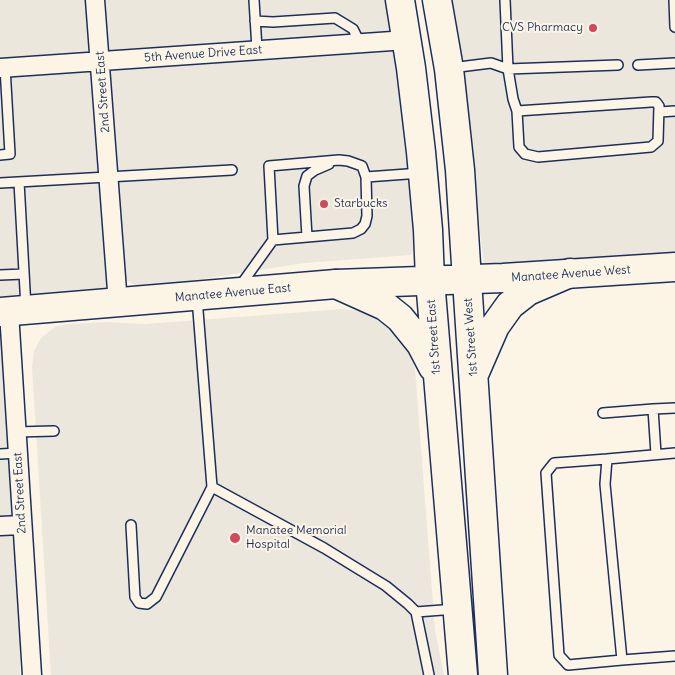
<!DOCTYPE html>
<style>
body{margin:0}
canvas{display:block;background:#fcf5e5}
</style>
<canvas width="675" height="675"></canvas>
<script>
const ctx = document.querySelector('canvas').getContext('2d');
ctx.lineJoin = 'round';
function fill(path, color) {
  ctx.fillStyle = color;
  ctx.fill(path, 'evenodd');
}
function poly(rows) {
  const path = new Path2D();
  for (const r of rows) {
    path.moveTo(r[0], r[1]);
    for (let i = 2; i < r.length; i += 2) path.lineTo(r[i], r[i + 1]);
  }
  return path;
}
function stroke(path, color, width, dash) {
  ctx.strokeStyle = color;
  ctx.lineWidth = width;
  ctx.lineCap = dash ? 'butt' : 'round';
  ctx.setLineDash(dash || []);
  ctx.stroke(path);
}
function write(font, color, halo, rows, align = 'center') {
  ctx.font = font + ' Delius,sans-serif';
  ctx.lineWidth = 4;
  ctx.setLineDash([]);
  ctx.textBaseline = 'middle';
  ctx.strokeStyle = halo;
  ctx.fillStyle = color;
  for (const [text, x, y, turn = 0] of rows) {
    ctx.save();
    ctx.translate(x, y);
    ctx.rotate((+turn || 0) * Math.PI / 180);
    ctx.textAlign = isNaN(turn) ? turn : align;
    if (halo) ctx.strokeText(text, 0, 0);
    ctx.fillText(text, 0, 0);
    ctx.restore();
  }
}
fill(poly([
 [0,0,86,0,91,52,0,58],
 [104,0,388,0,393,31,108,51],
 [450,0,675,0,675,257,484,266,462,67],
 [396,51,414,248,411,255,305,263,163,285,137,286,125,280,110,70],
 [93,71,109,295,0,302,0,78],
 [343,309,366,312,389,323,412,357,415,369,435,630,444,675,51,675,32,367,34,351,41,338,55,327,67,324,106,322,145,324],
 [0,322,13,516,0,517],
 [14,535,20,633,20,675,0,675,0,536]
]), '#ece7dc');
const lane = poly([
 [254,0,257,49],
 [674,0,675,27],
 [255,21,273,22,335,18,353,29,360,43],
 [638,65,675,63],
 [451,68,491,63,508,69,505,0],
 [651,102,656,102,659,106,658,141,651,147,538,157,525,154,519,147,517,111,651,102],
 [517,111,513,99,508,69,618,65],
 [659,112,675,111],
 [0,155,10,154,5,67],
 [366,177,421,173],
 [19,182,26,308],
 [0,183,232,170],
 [307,237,304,186,307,176,315,170,329,164],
 [0,275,24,274],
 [240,286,273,240,269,166,339,160,348,161,362,166,366,177,367,216,365,224,361,229,353,233,273,240],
 [197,298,212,487],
 [603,413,653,409],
 [16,432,54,431],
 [675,453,607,459,605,484,622,660,675,656],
 [0,454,18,453],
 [656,454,653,409,675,408],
 [607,459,554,463,546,473,559,655,568,665,622,660],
 [131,525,135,597,139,603,147,604,156,597,212,487,324,548,386,586,408,604,416,612,429,675],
 [416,612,456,609]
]);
const street = poly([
 [95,0,118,304],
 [0,68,407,40],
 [9,312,32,675],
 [0,526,22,525]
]);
const primary = poly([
 [400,0,411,68,421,152,428,230,430,280],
 [437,0,449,69,460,170,467,280],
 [0,312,336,284,503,278,675,267]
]);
const highway = poly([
 [430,280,463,675],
 [467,280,493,675],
 [336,284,385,306,400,318,421,344,433,367],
 [475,372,495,326,510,305,528,291,570,273]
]);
stroke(lane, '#1b2f5e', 12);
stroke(street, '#1b2f5e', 21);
stroke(primary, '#1b2f5e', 31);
stroke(highway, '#1b2f5e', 31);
stroke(lane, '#fcf5e5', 9);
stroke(street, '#fcf5e5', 18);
stroke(primary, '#fcf5e5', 28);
stroke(highway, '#fcf5e5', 28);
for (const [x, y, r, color] of [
 [593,28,5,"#d1495b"],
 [324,204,5,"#d1495b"],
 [235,538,6,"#d1495b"]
]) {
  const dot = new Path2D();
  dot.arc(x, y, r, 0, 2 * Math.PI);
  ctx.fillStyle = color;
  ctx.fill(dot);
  stroke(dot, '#fcf5e5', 2);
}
write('12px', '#1b2f5e', '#fcf5e5', [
 ["CVS Pharmacy",583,28,"right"],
 ["Starbucks",334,204],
 ["Manatee Memorial",246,531],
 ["Hospital",246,545]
], 'left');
write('12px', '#1b2f5e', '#fcf5e5', [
 ["5th Avenue Drive East",203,54,-4],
 ["2nd Street East",103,92,-94],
 ["Manatee Avenue West",571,274,-4],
 ["Manatee Avenue East",233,293,-5],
 ["1st Street East",434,337,-94],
 ["1st Street West",471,337,-94],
 ["2nd Street East",20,493,-93]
]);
</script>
